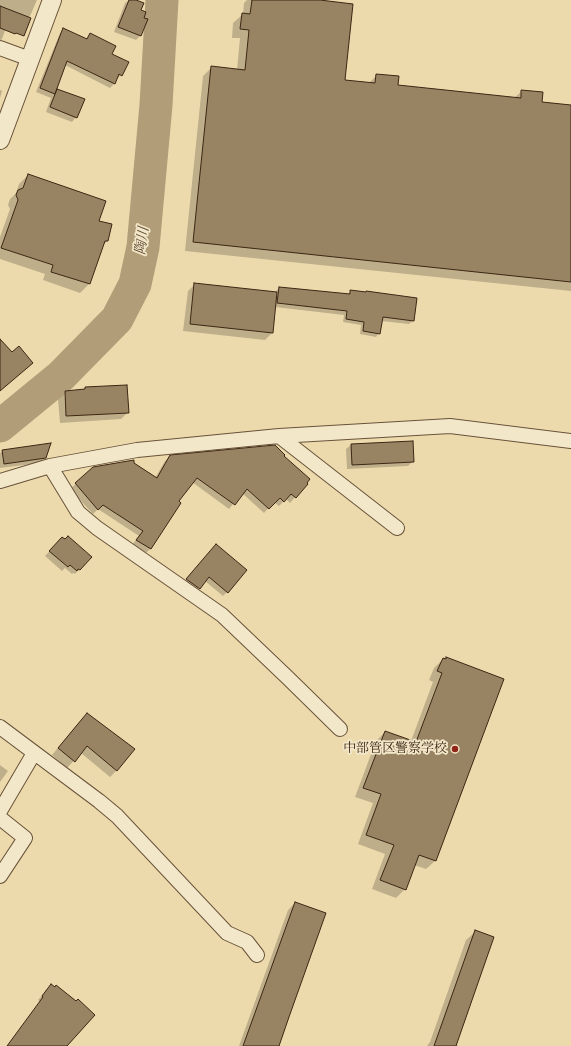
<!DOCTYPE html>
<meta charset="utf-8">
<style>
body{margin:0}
canvas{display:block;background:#eddaac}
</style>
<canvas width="571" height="1046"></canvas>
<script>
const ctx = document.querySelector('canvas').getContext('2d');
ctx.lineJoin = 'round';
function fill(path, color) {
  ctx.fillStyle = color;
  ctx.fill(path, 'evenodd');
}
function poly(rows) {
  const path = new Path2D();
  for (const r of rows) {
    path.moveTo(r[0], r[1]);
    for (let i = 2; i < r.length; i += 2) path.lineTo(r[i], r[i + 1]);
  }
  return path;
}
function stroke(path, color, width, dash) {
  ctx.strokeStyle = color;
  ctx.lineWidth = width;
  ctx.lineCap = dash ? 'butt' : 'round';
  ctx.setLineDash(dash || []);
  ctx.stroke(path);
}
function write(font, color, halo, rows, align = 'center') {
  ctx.font = font + ' Cardo,"Noto Serif JP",serif';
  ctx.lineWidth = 3.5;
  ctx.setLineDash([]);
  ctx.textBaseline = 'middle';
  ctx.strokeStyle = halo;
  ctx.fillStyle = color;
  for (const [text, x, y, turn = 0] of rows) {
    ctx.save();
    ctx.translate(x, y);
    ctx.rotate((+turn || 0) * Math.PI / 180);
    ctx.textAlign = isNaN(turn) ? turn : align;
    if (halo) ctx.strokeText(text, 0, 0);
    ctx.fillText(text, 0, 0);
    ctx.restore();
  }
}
fill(poly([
 [0,0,37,0,30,16,26,21,0,9],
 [129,0,133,0,140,11,140,36,136,40,114,32,125,3],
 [247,0,310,0,344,80,369,83,377,75,397,86,514,98,522,91,541,102,571,106,571,291,185,251,203,76,212,67,237,70,240,38,232,38,233,23,243,14,244,3],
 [0,23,7,25,2,39,0,41],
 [64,29,85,39,90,35,111,54,121,75,117,79,116,79,114,84,110,88,65,65,54,93,57,90,76,117,72,122,46,112,51,98,36,92,60,33],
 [0,90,2,91,0,98],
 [28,175,98,222,107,241,102,246,89,284,80,293,43,280,45,274,0,259,0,237,10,209,8,205,10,199,16,193,19,184],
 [195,284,275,292,279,288,347,295,351,291,413,321,409,324,381,321,379,333,376,337,360,334,361,325,343,322,344,315,275,307,272,333,265,340,183,331,188,291],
 [85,388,128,412,121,419,60,423,58,399,65,392,83,390],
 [351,445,413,461,408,466,347,469,346,449],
 [3,451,45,458,40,463,0,468,0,453],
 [171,456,282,457,306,484,290,503,286,499,279,506,274,502,264,513,242,493,229,509,192,482,177,501,180,503,150,549,145,554,132,545,139,536,98,509,93,514,70,489,94,468,134,464,155,478,165,461],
 [57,543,90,557,75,574,73,573,72,574,65,568,62,571,45,556],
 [212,549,227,592,223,596,205,581,195,592,183,583],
 [443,659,446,659,435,861,426,869,414,865,405,889,396,898,372,889,385,854,358,844,373,803,355,797,376,741,385,732,411,741,433,682,429,680,434,668],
 [80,721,117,770,110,777,81,753,67,768,52,755],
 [0,765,8,771,0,782],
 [295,903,277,1046,239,1046,288,910],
 [475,932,456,1044,458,1046,427,1046,430,1042,466,940],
 [47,989,60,1046,7,1046,40,1002,38,1000]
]), '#0003');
stroke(poly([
 [0,426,61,376,117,319,135,284,143,247,156,105,162,0]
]), '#b19d78', 33);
const building = poly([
 [129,0,136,0,144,3,141,10,146,12,144,18,148,19,141,36,118,27,129,0],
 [252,0,320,0,353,4,345,80,375,83,376,74,399,76,398,85,521,98,521,90,543,92,542,102,571,105,571,282,193,242,211,66,245,70,249,30,240,29,242,13,250,14,252,0],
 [0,6,31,18,24,36,16,33,15,34,0,28,0,6],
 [63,28,87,39,90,33,116,46,112,54,129,62,122,76,119,74,115,84,67,61,55,94,40,88,63,28],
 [57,89,85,99,77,118,50,107,57,89],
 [28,174,106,201,99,221,112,224,108,241,105,241,90,284,51,272,53,265,1,248,18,200,16,195,18,190,23,188,28,174],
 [194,283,277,292,273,333,190,324,194,283],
 [279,287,350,294,350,290,366,292,366,291,417,298,414,321,383,317,380,334,363,331,364,322,346,319,347,311,277,303,279,287],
 [0,339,12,352,19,346,33,363,0,391,0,339],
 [127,385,129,413,66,416,65,391,85,389,85,387,127,385],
 [413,441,414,462,352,465,351,444,413,441],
 [51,443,46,458,4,464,2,450,51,443],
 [275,445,285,455,284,456,310,479,307,483,308,484,296,498,291,494,284,502,280,498,269,509,247,489,235,505,197,478,179,501,181,503,151,549,136,540,143,531,103,505,98,510,75,483,93,467,134,460,134,463,157,478,170,455,275,445],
 [68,536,92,557,80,570,78,569,77,571,70,565,68,567,49,551,62,537,65,539,68,536],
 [216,544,247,570,228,593,209,577,200,589,186,579,216,544],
 [446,657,504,679,436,861,419,855,406,890,380,880,394,845,366,835,381,794,363,788,385,731,416,742,442,673,437,671,443,658,446,659,446,657],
 [87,713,135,749,117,771,87,746,75,762,58,748,87,713],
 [295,902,326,913,289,1017,279,1046,243,1046,295,902],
 [475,930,494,937,456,1046,434,1046,475,930],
 [51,984,55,987,56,985,76,1001,78,999,95,1015,67,1046,7,1046,43,997,42,996,51,984]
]);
fill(building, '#988463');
stroke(building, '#3c2614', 1);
const minor = poly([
 [0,48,30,59],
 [279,436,397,528],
 [50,466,78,512,97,528,222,615,288,678,340,729],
 [0,481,50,466,137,450,279,436,450,426,571,441],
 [0,727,99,801,117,816,227,933,247,942,257,955],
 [0,811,34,753],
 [0,818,25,838,0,876]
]);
const tertiary = poly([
 [0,140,52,0]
]);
stroke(minor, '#68533a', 16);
stroke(tertiary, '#68533a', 20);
stroke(minor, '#f3e7c9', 14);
stroke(tertiary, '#f3e7c9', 18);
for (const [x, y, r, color] of [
 [455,749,4,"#8f2418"]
]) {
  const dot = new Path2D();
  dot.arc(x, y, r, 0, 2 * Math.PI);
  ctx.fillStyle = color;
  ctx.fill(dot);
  stroke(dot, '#f3e7c9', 1.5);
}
write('13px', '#3c2614', '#f3e7c9', [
 ["中部管区警察学校",447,749]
], 'right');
write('italic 14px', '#5f4a32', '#f3e7c9', [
 ["陶川",143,241,-82]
]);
</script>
